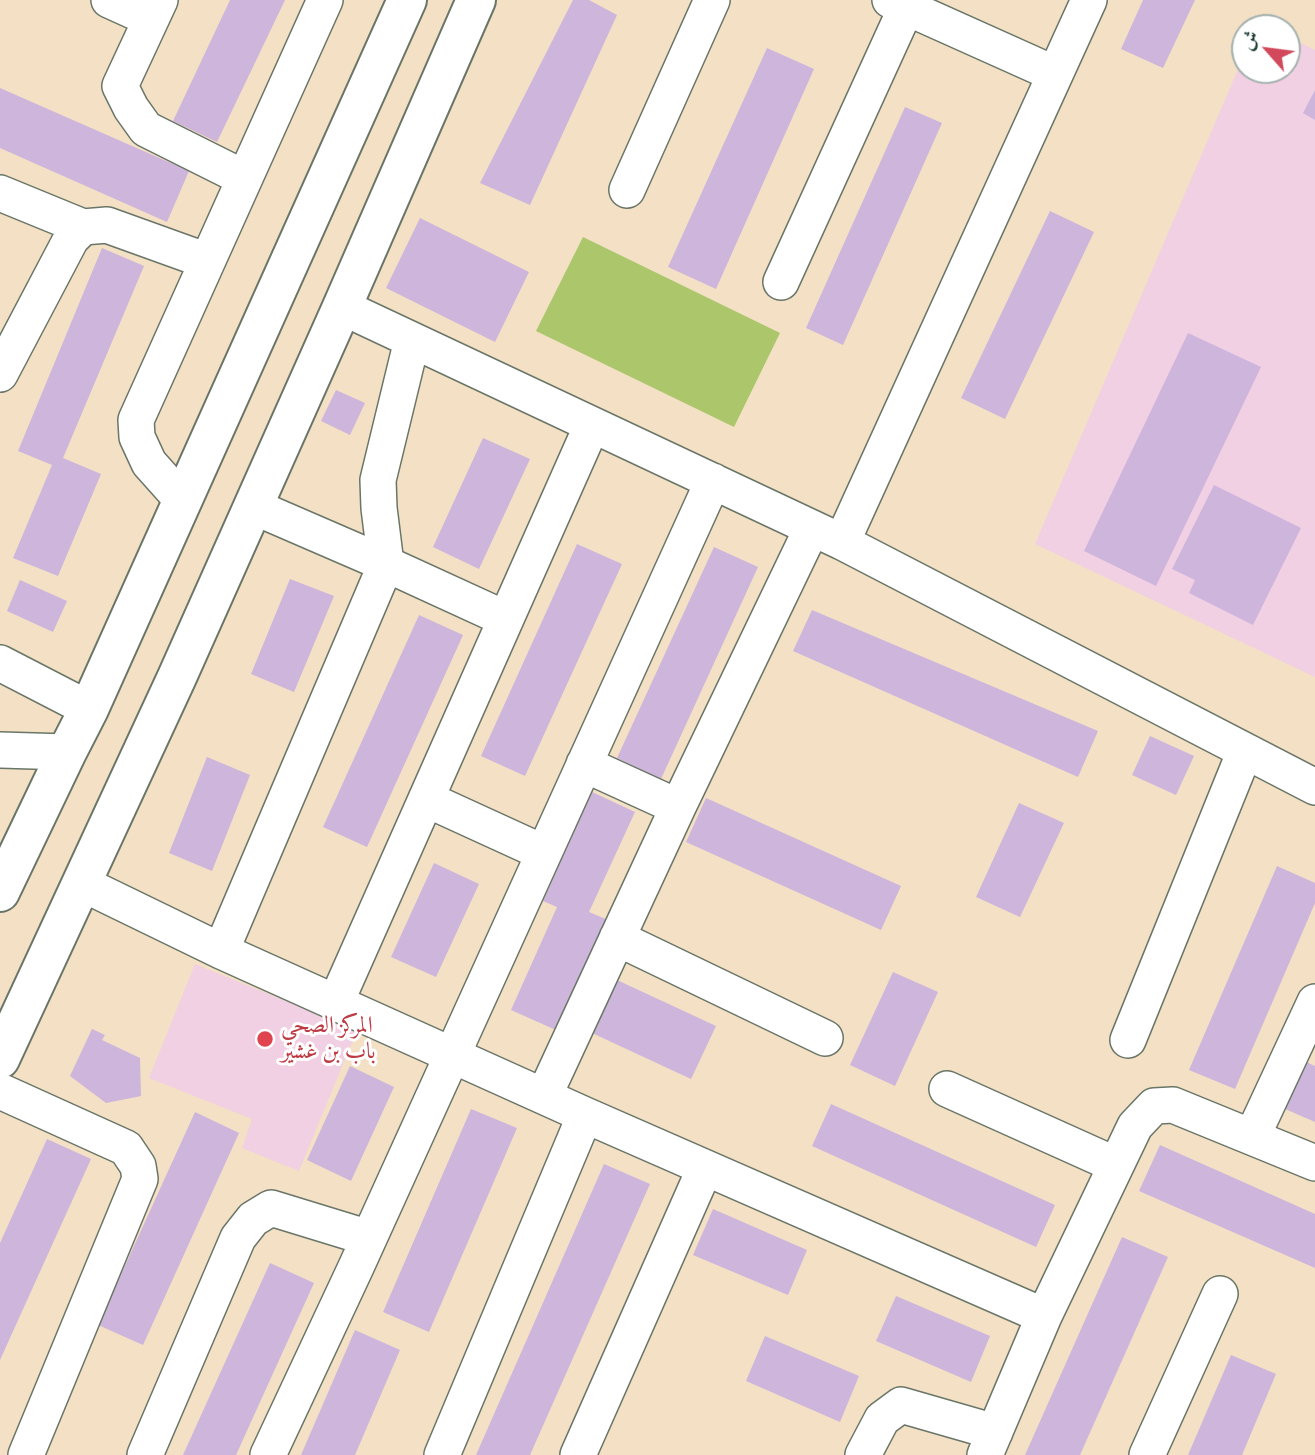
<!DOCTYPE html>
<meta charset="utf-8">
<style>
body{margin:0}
#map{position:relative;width:1315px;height:1455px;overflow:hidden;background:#f3e0c5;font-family:"IM FELL French Canon",Amiri,serif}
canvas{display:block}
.north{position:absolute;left:1231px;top:14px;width:70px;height:70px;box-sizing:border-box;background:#fff;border:2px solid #a5b1ae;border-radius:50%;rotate:298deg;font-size:19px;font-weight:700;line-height:28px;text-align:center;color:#1f3d34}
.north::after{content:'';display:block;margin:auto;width:24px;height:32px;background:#d1495b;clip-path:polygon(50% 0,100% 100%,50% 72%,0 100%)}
</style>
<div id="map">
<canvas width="1315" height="1455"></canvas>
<div class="north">ش</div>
</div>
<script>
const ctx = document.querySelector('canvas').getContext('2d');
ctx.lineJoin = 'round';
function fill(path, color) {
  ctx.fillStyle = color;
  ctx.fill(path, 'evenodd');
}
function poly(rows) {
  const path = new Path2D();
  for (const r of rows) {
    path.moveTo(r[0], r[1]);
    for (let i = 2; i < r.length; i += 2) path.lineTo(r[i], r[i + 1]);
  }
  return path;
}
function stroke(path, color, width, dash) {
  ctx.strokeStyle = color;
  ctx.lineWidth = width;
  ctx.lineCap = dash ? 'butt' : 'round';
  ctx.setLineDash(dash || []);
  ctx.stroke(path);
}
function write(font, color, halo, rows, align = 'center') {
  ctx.font = font + ' "IM FELL French Canon",Amiri,serif';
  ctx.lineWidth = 6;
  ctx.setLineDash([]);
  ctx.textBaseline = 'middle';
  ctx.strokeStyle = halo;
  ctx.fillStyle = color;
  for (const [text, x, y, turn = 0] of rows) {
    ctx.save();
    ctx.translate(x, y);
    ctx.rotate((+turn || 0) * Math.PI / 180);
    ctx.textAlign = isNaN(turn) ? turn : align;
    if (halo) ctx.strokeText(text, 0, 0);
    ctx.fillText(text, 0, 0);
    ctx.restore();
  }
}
fill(poly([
 [1287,36,1315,50,1315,677,1035,544,1245,53,1245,70,1287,70],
 [195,964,357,1030,299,1171,242,1148,252,1119,149,1078]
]), '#f1d0e3');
fill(poly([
 [583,237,780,333,734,427,536,331]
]), '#acc66c');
fill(poly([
 [230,0,285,0,217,142,173,121],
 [573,0,589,0,617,15,530,205,480,183],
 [1143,0,1195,0,1163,68,1121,49],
 [767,48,814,69,716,289,668,267],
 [0,88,189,171,167,222,0,148],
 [1315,90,1315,120,1303,113],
 [905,107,942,123,843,345,806,328],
 [1050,211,1094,232,1005,419,961,398],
 [420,218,529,272,495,342,386,288],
 [102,248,144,266,63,458,101,474,58,576,13,558,52,465,18,451],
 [1188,333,1261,367,1156,586,1084,551],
 [336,390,365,403,350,435,321,421],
 [483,438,530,459,479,569,433,547],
 [1214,485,1301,528,1253,625,1189,593,1195,580,1172,569],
 [577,544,622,564,525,776,481,756],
 [714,547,758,567,661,779,617,758],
 [290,579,334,596,294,692,251,674],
 [20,580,67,601,53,632,7,611],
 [812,610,1098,731,1078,777,793,651],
 [419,615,463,635,367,847,323,827],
 [1150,736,1194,756,1176,795,1132,775],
 [207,757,250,775,212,871,169,853],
 [592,792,635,812,589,912,608,920,558,1031,511,1010,557,907,543,901],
 [706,798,901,886,881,930,686,842],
 [1019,803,1064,823,1020,917,976,897],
 [434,863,479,884,436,977,391,957],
 [1277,866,1315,883,1315,903,1235,1089,1189,1070],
 [893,972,938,992,895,1086,850,1065],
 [617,980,716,1026,691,1079,592,1033],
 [92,1029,105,1035,102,1040,140,1058,141,1096,106,1103,70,1076],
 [1298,1058,1315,1066,1315,1122,1276,1105],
 [350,1066,394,1087,351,1181,307,1160],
 [831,1104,1055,1205,1036,1247,812,1146],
 [471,1109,517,1128,429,1332,383,1312],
 [195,1112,239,1133,143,1345,98,1325],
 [47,1139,91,1159,0,1360,0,1243],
 [1160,1145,1315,1214,1315,1268,1139,1191],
 [604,1164,650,1184,530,1455,476,1455],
 [713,1209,807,1250,788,1295,693,1255],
 [1122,1237,1168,1257,1080,1455,1025,1455],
 [270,1263,314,1283,236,1455,183,1455],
 [896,1296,990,1336,971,1382,876,1341],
 [355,1330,400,1350,355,1455,301,1455],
 [765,1336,859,1376,840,1422,746,1381],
 [1231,1355,1276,1374,1242,1455,1188,1455]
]), '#ceb5dc');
const minor = poly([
 [109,0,151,19],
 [160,0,120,86,131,108,146,129,244,178],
 [890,0,1055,74],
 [627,190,712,0],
 [0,193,83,227],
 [781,282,906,8],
 [342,307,842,542,1315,787],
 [0,374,71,239,83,227,107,225,207,261],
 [183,501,149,463,137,437,136,420,325,0],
 [252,506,386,564,506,619],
 [842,542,1089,0],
 [0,663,89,709],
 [0,750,67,752],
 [584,764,678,807],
 [426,799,544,853],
 [81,883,221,951,585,1115,1044,1316],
 [617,938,825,1038],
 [221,951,386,564,379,508,378,480,412,340],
 [336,1002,592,425],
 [1128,1040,1245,751],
 [947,1089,1116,1165],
 [0,1091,126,1148,138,1166,140,1179,26,1455],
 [544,1096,678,807,812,528],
 [1252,1137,1315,1002],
 [145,1455,238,1238,253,1219,271,1208,369,1238],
 [268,1455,356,1267,713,481],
 [442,1455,585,1115],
 [578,1455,705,1168],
 [863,1455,882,1419,901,1405,995,1432],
 [985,1455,1044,1316,1135,1126,1154,1106,1173,1105,1315,1163],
 [1147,1455,1220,1294]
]);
const highway = poly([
 [0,892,67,752,89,709,407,0],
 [0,1059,177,677,342,307,476,0]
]);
stroke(minor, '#697667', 38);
stroke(highway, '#697667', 42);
stroke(minor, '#fff', 35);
stroke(highway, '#fff', 38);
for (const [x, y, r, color] of [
 [265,1039,9,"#e0444e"]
]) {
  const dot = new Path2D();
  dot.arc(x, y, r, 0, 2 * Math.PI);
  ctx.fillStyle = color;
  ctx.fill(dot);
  stroke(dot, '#fff', 2.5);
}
write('23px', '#be3a42', '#fff', [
 ["المركز الصحي",281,1026],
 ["باب بن غشير",281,1052]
], 'left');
</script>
